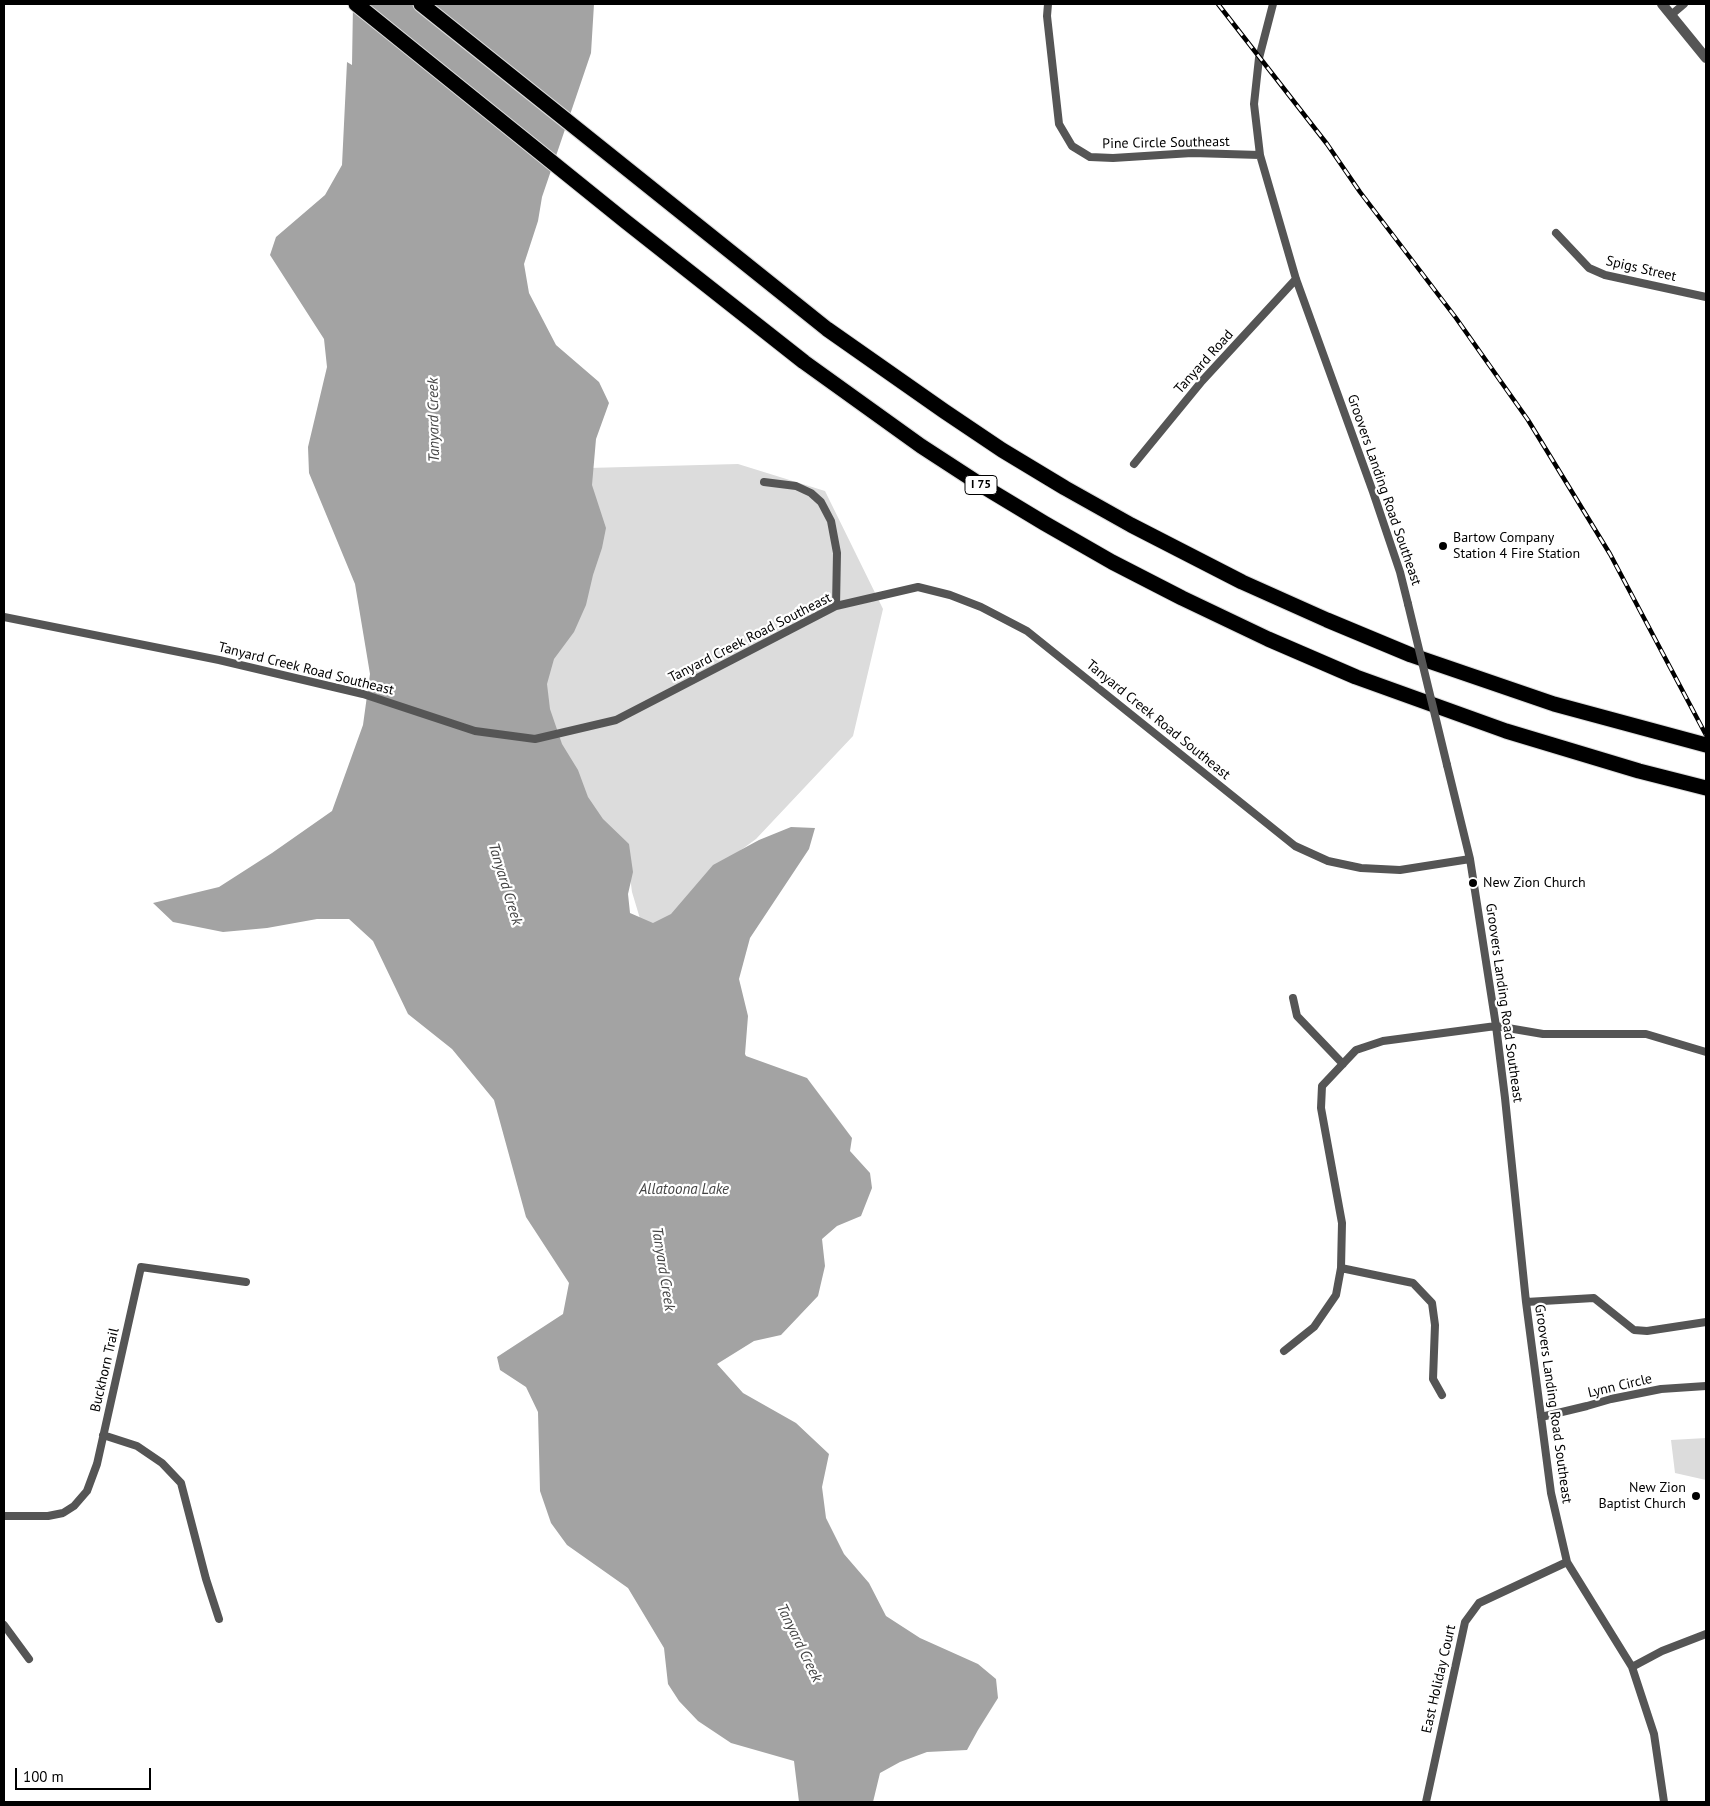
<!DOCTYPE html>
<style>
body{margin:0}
#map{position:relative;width:1710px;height:1806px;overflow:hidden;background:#fff;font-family:"PT Sans",sans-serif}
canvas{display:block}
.frame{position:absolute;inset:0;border:5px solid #000;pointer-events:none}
.scale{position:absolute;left:15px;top:1768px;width:136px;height:22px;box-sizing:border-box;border:2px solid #000;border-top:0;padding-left:6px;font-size:15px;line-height:18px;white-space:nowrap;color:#000;-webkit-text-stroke:4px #fff;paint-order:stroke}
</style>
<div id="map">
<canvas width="1710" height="1806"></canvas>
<div class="frame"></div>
<div class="scale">100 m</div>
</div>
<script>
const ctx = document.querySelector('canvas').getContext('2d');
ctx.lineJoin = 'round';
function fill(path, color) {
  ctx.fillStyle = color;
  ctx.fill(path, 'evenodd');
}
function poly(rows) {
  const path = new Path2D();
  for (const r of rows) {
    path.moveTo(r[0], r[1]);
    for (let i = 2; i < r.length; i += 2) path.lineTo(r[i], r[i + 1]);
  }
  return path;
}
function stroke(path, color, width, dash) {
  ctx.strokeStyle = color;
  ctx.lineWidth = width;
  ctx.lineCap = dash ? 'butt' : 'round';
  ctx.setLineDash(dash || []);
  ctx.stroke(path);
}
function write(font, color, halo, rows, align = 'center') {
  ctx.font = font + ' "PT Sans",sans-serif';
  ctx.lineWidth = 4.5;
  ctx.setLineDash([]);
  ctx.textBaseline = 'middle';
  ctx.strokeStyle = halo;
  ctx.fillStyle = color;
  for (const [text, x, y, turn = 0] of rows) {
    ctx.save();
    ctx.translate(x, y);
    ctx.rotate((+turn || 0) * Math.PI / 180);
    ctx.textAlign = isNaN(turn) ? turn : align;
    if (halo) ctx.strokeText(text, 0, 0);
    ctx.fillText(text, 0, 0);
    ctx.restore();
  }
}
fill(poly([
 [738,464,825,491,883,609,853,736,756,839,715,869,677,919,644,932,632,892,627,853,560,761,535,697,588,468],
 [1706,1438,1706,1480,1675,1473,1671,1440]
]), '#dcdcdc');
fill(poly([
 [353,4,594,4,591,53,542,197,538,221,524,264,529,293,556,345,599,382,609,403,596,439,592,485,606,528,602,548,593,575,586,605,574,632,554,659,547,684,550,709,562,744,578,770,588,797,603,819,629,844,633,872,628,894,630,913,653,923,671,914,713,865,759,840,791,827,815,828,809,849,750,938,739,979,748,1016,745,1054,746,1056,807,1078,852,1138,850,1151,870,1173,872,1188,861,1216,837,1226,822,1239,825,1266,818,1296,781,1335,754,1341,717,1364,743,1393,796,1423,829,1454,822,1487,826,1518,844,1554,869,1583,886,1616,920,1638,978,1664,996,1679,998,1698,978,1730,967,1750,927,1752,900,1762,880,1773,873,1802,799,1802,794,1761,731,1743,698,1721,679,1701,668,1684,664,1648,628,1588,567,1545,551,1523,540,1491,538,1412,526,1387,500,1370,497,1357,563,1314,569,1283,526,1217,494,1100,452,1049,408,1014,373,941,349,919,317,919,267,928,223,932,173,922,153,903,219,887,272,853,332,811,363,725,370,674,355,584,309,473,308,447,327,367,324,339,270,255,276,237,325,195,342,165,347,62,352,65]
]), '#a3a3a3');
const motorway = poly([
 [356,4,625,221,804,362,921,446,981,485,1044,523,1112,562,1182,598,1268,639,1356,677,1506,731,1639,771,1706,788],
 [421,4,827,329,944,411,1002,450,1065,488,1131,525,1242,582,1327,620,1411,655,1554,704,1706,745]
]);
stroke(motorway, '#dbdbdb', 17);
stroke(poly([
 [1048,4,1047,16,1059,124,1072,146,1090,157,1113,158,1192,153,1260,155],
 [1273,4,1259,58,1254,104,1260,155,1296,279,1373,492,1400,572,1408,604],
 [1671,15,1684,4],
 [1556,233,1589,268,1605,275,1706,297],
 [1134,464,1202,381,1296,279],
 [764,482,796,486,811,493,821,502,831,521,837,553,836,606],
 [4,617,219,660,363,694,475,731,535,739,616,720,836,606,918,587,950,595,981,607,1027,631,1295,846,1328,861,1361,868,1400,870,1470,859],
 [1447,765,1470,859,1496,1026,1505,1098,1526,1302,1551,1493,1567,1562,1632,1667,1654,1734,1664,1802],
 [1293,998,1297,1016,1343,1064],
 [1341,1268,1413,1283,1432,1303,1435,1325,1433,1379,1442,1395],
 [1526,1302,1594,1298,1634,1330,1647,1331,1706,1322],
 [1284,1351,1314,1327,1336,1295,1341,1268,1342,1223,1321,1108,1322,1086,1356,1050,1383,1041,1496,1026,1543,1034,1646,1034,1706,1052],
 [1541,1417,1587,1406,1611,1399,1661,1389,1706,1386],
 [103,1435,137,1446,162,1463,181,1483,206,1579,219,1619],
 [4,1516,48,1516,63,1513,74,1506,87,1491,97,1464,141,1267,246,1282],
 [4,1625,29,1659],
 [1632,1667,1662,1651,1706,1634],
 [1426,1802,1465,1622,1479,1603,1567,1562]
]), '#555', 8);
stroke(poly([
 [1662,4,1706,58]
]), '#555', 10);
stroke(motorway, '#000', 15);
const rail = poly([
 [1218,4,1327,144,1360,192,1456,318,1528,420,1610,554,1706,735]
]);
stroke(rail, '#000', 4.5);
stroke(rail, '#fff', 2.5, [8]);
stroke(poly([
 [1408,604,1447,765]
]), '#555', 8);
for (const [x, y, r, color] of [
 [1443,546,5,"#000"],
 [1473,883,5,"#000"],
 [1696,1496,5,"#000"]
]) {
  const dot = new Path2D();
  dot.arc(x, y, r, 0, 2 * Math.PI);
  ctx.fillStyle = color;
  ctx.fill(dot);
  stroke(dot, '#fff', 2);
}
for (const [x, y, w] of [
 [981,485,32]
]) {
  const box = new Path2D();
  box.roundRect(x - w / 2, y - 9.5, w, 19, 4);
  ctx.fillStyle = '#fff';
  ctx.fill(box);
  stroke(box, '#000', 1);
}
write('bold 12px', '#000', null, [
 ["I 75",981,485]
]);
write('14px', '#000', '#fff', [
 ["Pine Circle Southeast",1166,143,-1],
 ["Spigs Street",1641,269,13],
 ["Tanyard Road",1204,362,-48],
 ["Groovers Landing Road Southeast",1384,490,71],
 ["Tanyard Creek Road Southeast",750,638,-27],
 ["Tanyard Creek Road Southeast",306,669,14],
 ["Tanyard Creek Road Southeast",1158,720,39],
 ["Groovers Landing Road Southeast",1504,1003,82],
 ["Buckhorn Trail",105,1370,-77],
 ["Lynn Circle",1620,1386,-13],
 ["Groovers Landing Road Southeast",1553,1404,82],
 ["East Holiday Court",1439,1679,-77]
]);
write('14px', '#000', '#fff', [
 ["Bartow Company",1453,538],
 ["Station 4 Fire Station",1453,554],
 ["New Zion Church",1483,883],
 ["New Zion",1686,1488,"right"],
 ["Baptist Church",1686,1504,"right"]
], 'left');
write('italic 15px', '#444', '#fff', [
 ["Tanyard Creek",434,420,-91],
 ["Tanyard Creek",505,884,73],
 ["Allatoona Lake",684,1190],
 ["Tanyard Creek",663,1269,81],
 ["Tanyard Creek",799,1643,64]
]);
</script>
